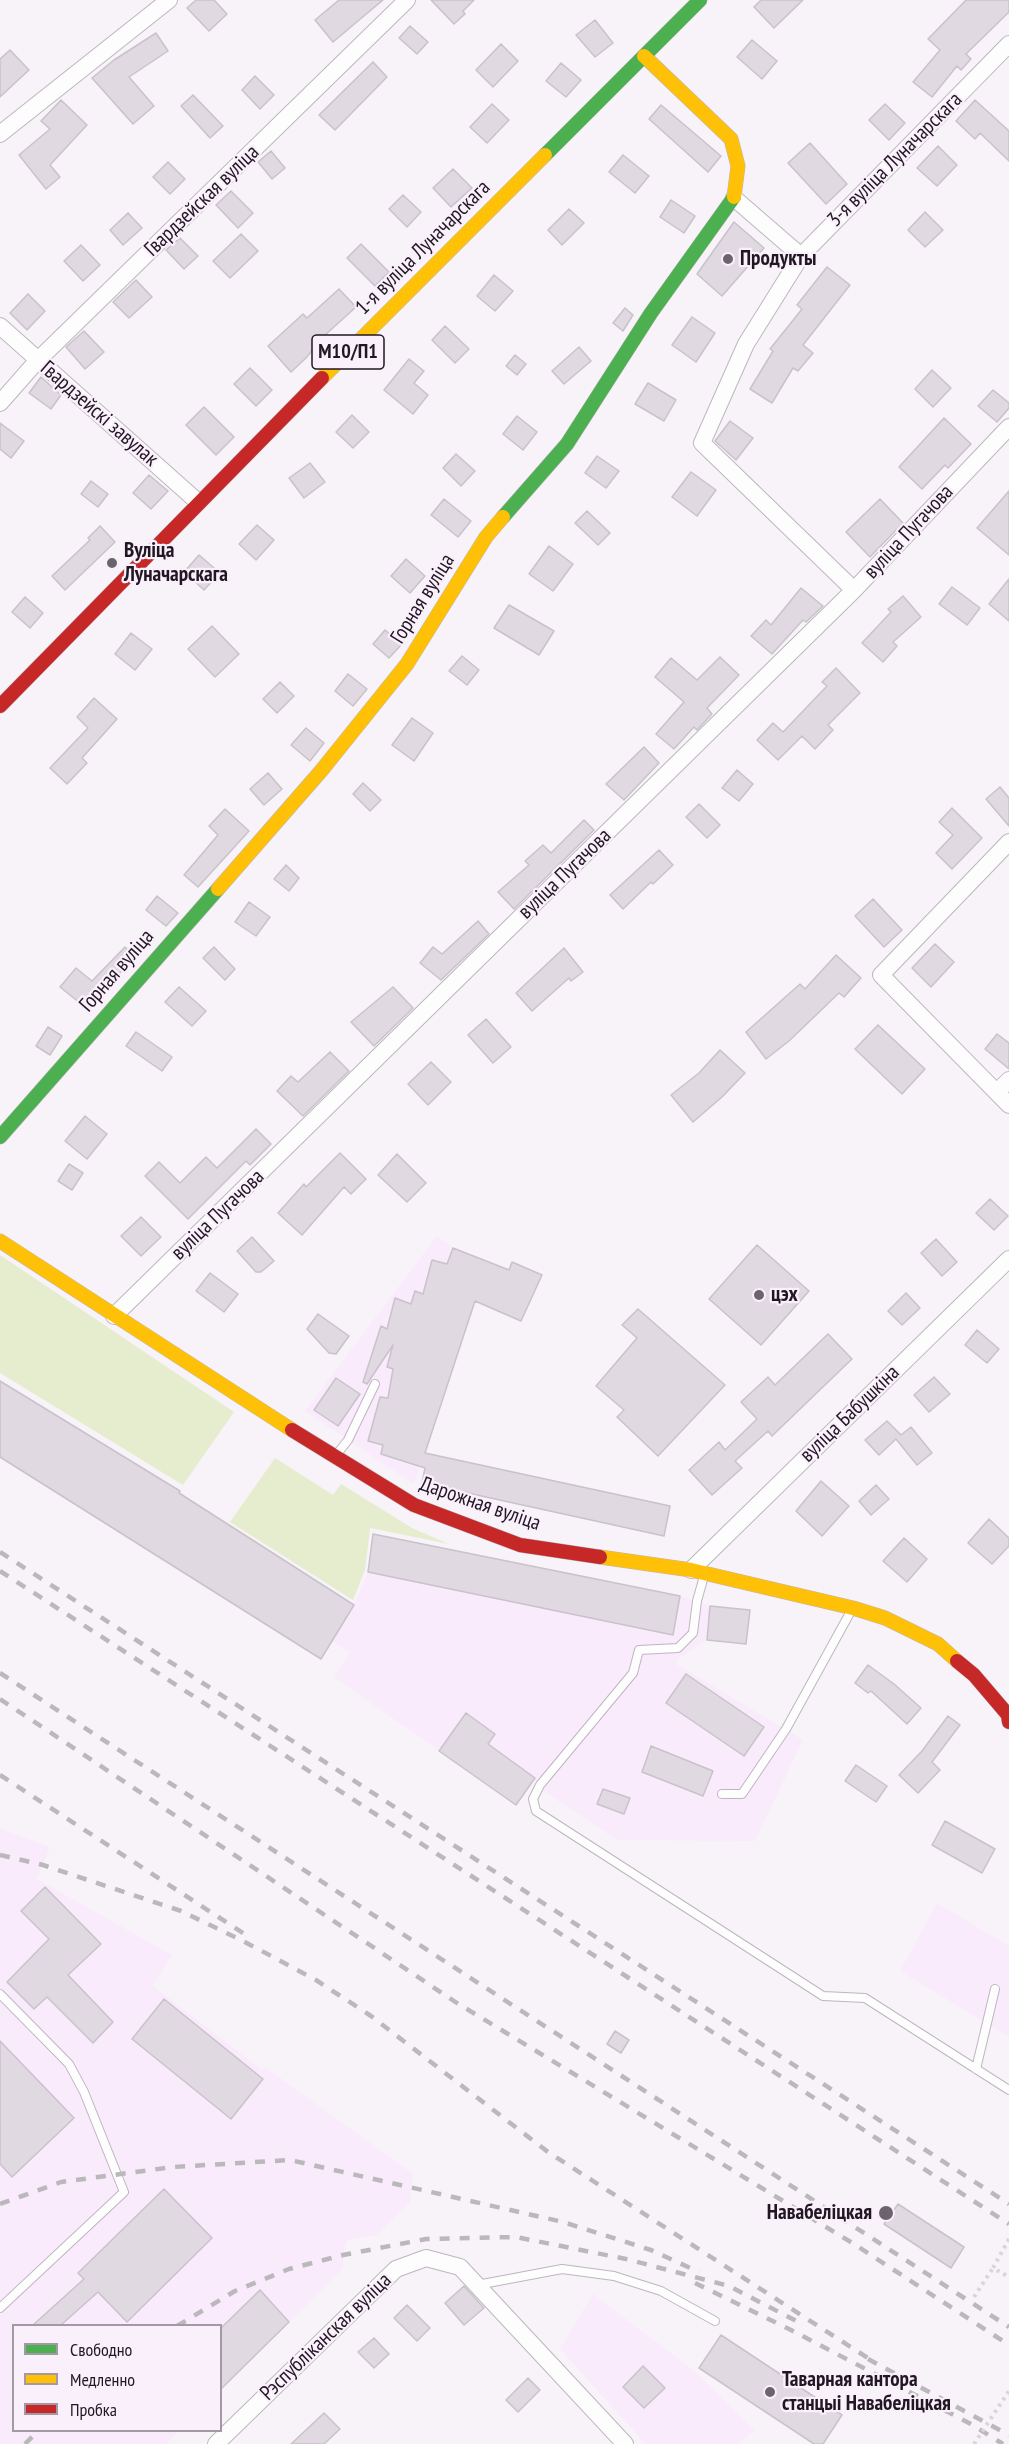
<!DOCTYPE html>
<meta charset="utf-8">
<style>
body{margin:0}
#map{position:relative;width:1009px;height:2444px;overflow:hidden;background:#f8f3f9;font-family:"PT Sans Narrow",sans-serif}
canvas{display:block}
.legend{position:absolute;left:12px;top:2324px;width:210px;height:108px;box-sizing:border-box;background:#faf0fc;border:2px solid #a399a5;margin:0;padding:8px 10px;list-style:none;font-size:18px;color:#201722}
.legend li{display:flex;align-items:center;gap:12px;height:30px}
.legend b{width:30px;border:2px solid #a399a5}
</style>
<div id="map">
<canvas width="1009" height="2444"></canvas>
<ul class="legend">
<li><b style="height:8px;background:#4caf50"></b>Свободно</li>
<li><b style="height:8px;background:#ffc107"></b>Медленно</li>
<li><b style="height:8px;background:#c62828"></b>Пробка</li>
</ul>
</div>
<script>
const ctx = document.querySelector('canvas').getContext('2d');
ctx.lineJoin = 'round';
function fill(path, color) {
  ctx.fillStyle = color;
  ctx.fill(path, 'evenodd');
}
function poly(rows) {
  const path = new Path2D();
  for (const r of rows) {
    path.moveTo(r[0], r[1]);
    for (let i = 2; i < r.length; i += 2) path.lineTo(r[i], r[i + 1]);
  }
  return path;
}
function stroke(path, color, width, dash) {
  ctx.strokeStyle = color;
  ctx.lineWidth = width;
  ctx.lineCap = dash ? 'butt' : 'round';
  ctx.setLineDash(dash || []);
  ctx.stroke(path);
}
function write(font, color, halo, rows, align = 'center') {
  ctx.font = font + ' "PT Sans Narrow",sans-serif';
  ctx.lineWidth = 4.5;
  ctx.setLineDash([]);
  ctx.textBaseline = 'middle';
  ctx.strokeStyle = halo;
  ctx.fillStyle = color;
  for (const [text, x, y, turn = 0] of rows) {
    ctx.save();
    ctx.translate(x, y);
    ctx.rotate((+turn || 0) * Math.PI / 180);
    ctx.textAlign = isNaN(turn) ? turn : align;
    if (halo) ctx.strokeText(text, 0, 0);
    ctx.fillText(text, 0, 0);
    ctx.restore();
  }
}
fill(poly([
 [437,1236,453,1248,488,1262,414,1484,305,1411],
 [0,1381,180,1491,193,1502,354,1605,368,1572,373,1534,680,1596,710,1606,750,1610,746,1644,707,1640,679,1658,676,1664,803,1740,755,1841,617,1840,545,1792,534,1780,516,1805,334,1677,350,1652,332,1641,321,1659,0,1457],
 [0,1828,50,1847,37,1879,172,1955,153,1986,262,2070,265,2067,413,2174,410,2203,376,2235,347,2240,343,2255,343,2268,221,2390,220,2326,14,2326,14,2430,179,2431,166,2444,0,2444],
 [937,1903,1009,1946,1009,2037,900,1971],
 [593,2294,693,2370,755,2430,738,2444,646,2444,560,2349]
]), '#f9eafc');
fill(poly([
 [0,1255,234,1412,183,1485,0,1373],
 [275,1458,333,1495,341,1484,412,1528,449,1544,370,1528,365,1570,353,1600,230,1522]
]), '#e6ecce');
const building = poly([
 [196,0,214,0,227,14,209,31,187,8,196,0],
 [339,0,383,0,333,42,315,20,339,0],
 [431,0,474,0,463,11,465,14,454,24,431,0],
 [761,0,803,0,774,28,754,7,761,0],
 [966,0,1009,0,1009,12,966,54,971,59,961,70,957,66,932,97,913,82,940,50,928,39,966,0],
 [595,20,613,43,595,57,576,35,595,20],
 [410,26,428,42,417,54,399,38,410,26],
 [156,33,168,51,129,77,154,106,133,124,92,78,114,60,156,33],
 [752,40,777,61,762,79,737,57,752,40],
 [501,44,518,61,493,87,476,70,501,44],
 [10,50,29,70,0,97,0,59,10,50],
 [373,62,387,77,335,130,319,115,373,62],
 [561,63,581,80,566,97,546,81,561,63],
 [255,76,274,95,260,109,242,90,255,76],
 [193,95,223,126,210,138,181,106,193,95],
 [61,100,87,125,50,165,60,177,46,189,19,155,50,129,41,121,61,100],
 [975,100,1009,131,1009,161,980,133,975,139,956,121,975,100],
 [492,104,509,120,487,143,470,127,492,104],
 [885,104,905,123,889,140,869,120,885,104],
 [661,105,721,156,708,172,649,119,661,105],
 [810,143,847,184,826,204,788,163,810,143],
 [938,146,957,165,937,186,917,168,938,146],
 [271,151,285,168,272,179,258,162,271,151],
 [623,155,649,176,635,193,609,172,623,155],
 [168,162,185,179,170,194,153,177,168,162],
 [453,169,472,188,451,207,433,188,453,169],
 [231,191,253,213,238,228,216,205,231,191],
 [403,195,421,212,407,227,389,209,403,195],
 [671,200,695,216,684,233,660,217,671,200],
 [569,209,584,223,562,245,548,230,569,209],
 [925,212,943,230,925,247,908,230,925,212],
 [128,213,142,228,123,245,110,230,128,213],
 [734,222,764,248,722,296,697,274,734,222],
 [241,234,258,251,230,278,213,261,241,234],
 [180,238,198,256,184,269,166,250,180,238],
 [361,244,389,272,375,286,347,258,361,244],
 [81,245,100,265,83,281,64,261,81,245],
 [827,267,850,285,803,345,813,353,798,371,793,368,772,403,750,389,773,351,770,349,802,309,797,305,827,267],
 [494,275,513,291,495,311,477,296,494,275],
 [136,280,152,297,129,318,113,302,136,280],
 [339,289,356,307,324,336,306,358,291,372,268,346,303,314,307,318,339,289],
 [28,294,45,311,27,330,10,313,28,294],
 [625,308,633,315,623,331,613,323,625,308],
 [692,317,715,333,696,362,672,345,692,317],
 [445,326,469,349,455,363,432,340,445,326],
 [84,331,104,352,85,369,66,347,84,331],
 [579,347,591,361,564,384,552,371,579,347],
 [515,355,526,364,517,375,506,366,515,355],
 [409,359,424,371,414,383,428,395,413,414,384,390,409,359],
 [250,368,272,390,256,406,234,384,250,368],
 [932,370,951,388,933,407,915,389,932,370],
 [41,377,61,395,51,409,29,393,41,377],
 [648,383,676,400,664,421,635,404,648,383],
 [993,390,1009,403,1009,408,997,422,978,406,993,390],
 [204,407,234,437,216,455,186,425,204,407],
 [352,415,369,432,353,448,336,432,352,415],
 [517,416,537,432,523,450,503,434,517,416],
 [944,418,971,444,948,468,945,465,922,489,899,467,944,418],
 [730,421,753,438,736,460,715,441,730,421],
 [0,423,24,441,11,458,0,449,0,423],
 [456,454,475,471,461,486,443,468,456,454],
 [597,456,619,471,606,488,585,473,597,456],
 [310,463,325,482,304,498,289,478,310,463],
 [691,472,716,490,697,516,672,497,691,472],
 [149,475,168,491,151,509,133,493,149,475],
 [91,481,108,494,98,507,81,494,91,481],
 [1009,491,1009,555,977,528,1009,491],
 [444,499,471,521,458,537,431,515,444,499],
 [880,499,903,523,870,557,846,532,880,499],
 [587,511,610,533,598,545,575,523,587,511],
 [257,525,274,540,256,560,239,544,257,525],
 [100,526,115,542,65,590,52,576,90,540,88,538,100,526],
 [549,546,573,564,553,591,529,574,549,546],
 [199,555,220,573,204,590,184,572,199,555],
 [406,559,425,576,410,593,391,576,406,559],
 [1009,579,1009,621,989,604,1009,579],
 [952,587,980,608,967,625,939,604,952,587],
 [801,588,823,606,806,622,803,620,772,654,751,636,766,620,771,625,801,588],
 [903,596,921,617,893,642,897,646,883,662,862,643,891,612,888,609,903,596],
 [25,597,43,613,30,628,12,612,25,597],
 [509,605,554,631,539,655,494,628,509,605],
 [212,626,239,654,215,677,188,649,212,626],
 [385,630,402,644,389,658,373,644,385,630],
 [131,633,152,649,135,670,115,654,131,633],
 [462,656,479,670,467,685,449,671,462,656],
 [720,657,739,675,707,708,712,714,697,730,694,727,674,749,656,734,684,702,655,677,671,658,697,680,720,657],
 [836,668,860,693,828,725,833,730,815,749,802,736,778,760,757,740,773,723,783,732,827,686,822,682,836,668],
 [348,674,367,689,353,706,335,691,348,674],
 [280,682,294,696,277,713,263,699,280,682],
 [94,698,117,719,82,758,87,763,67,784,50,768,88,728,77,717,94,698],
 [412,718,433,733,414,761,392,745,412,718],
 [306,728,324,743,310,761,291,745,306,728],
 [644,747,659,763,624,800,606,784,644,747],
 [737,770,753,784,739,801,722,788,737,770],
 [268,773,282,789,264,805,250,789,268,773],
 [363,783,381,800,370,811,353,794,363,783],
 [1000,787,1009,798,1009,826,986,799,1000,787],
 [699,804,720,825,707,838,686,817,699,804],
 [952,808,982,838,952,869,936,853,953,835,939,822,952,808],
 [225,809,249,831,198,887,184,875,218,835,209,826,225,809],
 [584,820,594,830,514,909,498,892,529,865,525,861,543,845,551,853,584,820],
 [659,850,673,865,653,884,651,882,623,909,610,895,659,850],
 [286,865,299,878,289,891,274,879,286,865],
 [157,896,178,913,166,926,146,910,157,896],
 [873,899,902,930,884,947,855,916,873,899],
 [249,902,270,917,256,936,235,922,249,902],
 [478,921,489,934,441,980,420,963,433,947,442,954,478,921],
 [935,944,954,962,931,987,912,968,935,944],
 [125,947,135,957,113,980,111,978,86,1008,60,987,76,968,92,981,125,947],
 [214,947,235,969,225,980,203,958,214,947],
 [564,948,583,972,571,981,569,978,532,1011,516,993,564,948],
 [836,955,861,978,844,997,839,993,789,1041,766,1059,746,1032,800,984,805,989,836,955],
 [179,987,206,1011,192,1026,165,1002,179,987],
 [393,987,413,1008,374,1046,351,1022,393,987],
 [486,1019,511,1047,493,1063,468,1035,486,1019],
 [878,1025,925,1069,902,1094,855,1049,878,1025],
 [48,1027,62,1036,50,1055,36,1046,48,1027],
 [136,1032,172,1057,162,1071,126,1046,136,1032],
 [997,1034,1009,1043,1009,1069,985,1049,997,1034],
 [720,1050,745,1073,722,1097,693,1122,671,1095,699,1073,720,1050],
 [330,1052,349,1071,303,1116,277,1091,291,1076,298,1082,330,1052],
 [431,1062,451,1082,428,1105,408,1084,431,1062],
 [85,1116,107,1134,87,1159,65,1141,85,1116],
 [256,1129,271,1144,250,1165,246,1161,188,1219,145,1176,159,1162,180,1183,206,1157,217,1168,256,1129],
 [340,1153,366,1179,351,1194,344,1187,302,1235,278,1213,304,1184,306,1187,340,1153],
 [397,1154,426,1183,407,1202,378,1175,397,1154],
 [69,1164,83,1173,72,1190,58,1181,69,1164],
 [990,1199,1008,1216,994,1230,976,1213,990,1199],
 [141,1217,161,1237,141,1256,121,1236,141,1217],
 [252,1237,274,1261,261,1272,256,1272,237,1251,252,1237],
 [936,1239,957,1262,942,1276,921,1253,936,1239],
 [757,1245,809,1291,761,1345,709,1299,757,1245],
 [453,1248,509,1270,512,1262,542,1275,521,1321,475,1301,425,1453,670,1506,664,1536,422,1483,425,1468,381,1454,383,1445,368,1441,380,1397,388,1398,393,1369,387,1367,393,1345,367,1384,363,1382,381,1326,387,1329,395,1298,411,1304,415,1291,423,1294,432,1260,447,1264,453,1248],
 [210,1273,238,1294,224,1312,196,1291,210,1273],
 [906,1293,920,1308,902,1325,888,1311,906,1293],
 [638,1309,725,1385,658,1456,617,1417,624,1410,596,1386,637,1338,622,1325,638,1309],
 [318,1314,349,1336,336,1354,329,1353,307,1329,318,1314],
 [977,1330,999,1349,987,1363,965,1345,977,1330],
 [828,1334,852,1359,772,1436,768,1431,735,1461,742,1468,712,1495,689,1470,719,1442,725,1450,757,1419,741,1402,768,1377,775,1385,828,1334],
 [934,1377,950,1394,929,1412,914,1395,934,1377],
 [336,1378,360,1394,338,1426,314,1410,336,1378],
 [0,1381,180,1491,179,1493,354,1605,321,1659,0,1457,0,1381],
 [887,1421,901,1435,911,1427,932,1453,917,1465,896,1439,879,1455,865,1440,887,1421],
 [821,1481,849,1506,822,1536,796,1511,821,1481],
 [876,1485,889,1499,871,1515,859,1501,876,1485],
 [989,1519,1009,1538,1009,1546,992,1564,968,1543,989,1519],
 [373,1534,680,1596,673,1635,368,1572,373,1534],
 [904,1538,927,1559,907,1582,883,1561,904,1538],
 [710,1606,750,1610,746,1644,707,1640,710,1606],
 [868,1665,894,1684,921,1708,907,1724,871,1691,868,1693,855,1683,868,1665],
 [686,1674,764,1727,744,1756,666,1703,686,1674],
 [466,1713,495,1734,488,1744,535,1778,516,1805,439,1751,466,1713],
 [948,1716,960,1725,932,1762,940,1770,918,1793,899,1775,922,1751,948,1716],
 [651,1746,713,1771,703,1796,642,1772,651,1746],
 [856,1765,887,1786,876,1802,845,1781,856,1765],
 [603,1789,630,1798,624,1814,597,1804,603,1789],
 [945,1821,995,1849,982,1873,932,1845,945,1821],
 [45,1887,101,1944,68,1975,113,2022,93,2043,47,1997,34,2009,7,1982,49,1939,21,1911,45,1887],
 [164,1999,263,2079,231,2119,132,2039,164,1999],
 [615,2031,629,2040,621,2053,607,2044,615,2031],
 [0,2041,74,2118,12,2177,0,2164,0,2041],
 [164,2189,212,2238,127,2322,98,2292,61,2325,33,2325,84,2279,78,2273,164,2189],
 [898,2204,964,2247,951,2268,884,2224,898,2204],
 [464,2286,484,2308,464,2325,445,2303,464,2286],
 [260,2290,289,2322,220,2390,220,2329,260,2290],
 [407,2305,430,2328,417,2341,394,2318,407,2305],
 [721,2335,842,2415,823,2444,814,2444,699,2368,721,2335],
 [374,2338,389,2354,374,2368,358,2352,374,2338],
 [643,2366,665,2388,644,2408,623,2387,643,2366],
 [528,2378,540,2390,518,2412,506,2400,528,2378],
 [324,2413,340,2429,324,2444,291,2444,324,2413]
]);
fill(building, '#e0d9e2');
stroke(building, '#c9c2ca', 1.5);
const lane = poly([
 [337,1454,348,1440,375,1384],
 [704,1576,697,1601,693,1633,678,1648,639,1650,633,1673,540,1785,533,1799,536,1811,823,1996,865,1998,1009,2090],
 [722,1794,742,1794,786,1729,851,1611],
 [0,1994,69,2064,84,2092,124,2192,0,2308],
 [976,2069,995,1989],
 [477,2285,562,2269,614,2276,661,2291,715,2321]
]);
const street = poly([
 [0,134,169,0],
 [734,198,801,256],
 [0,326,198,502],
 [0,403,37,361,407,0],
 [854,590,702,443,746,344,801,256,1009,44],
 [1009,842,881,975,1009,1105],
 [997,1092,1009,1080],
 [114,1316,854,590,1009,427],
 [691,1570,1009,1259],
 [216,2444,396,2269,426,2258,460,2267,625,2444]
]);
const fast = poly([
 [545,155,700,0],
 [503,517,567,444,651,313,734,197],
 [0,1137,218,889]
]);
const slow = poly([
 [644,56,731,139,738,166,734,197],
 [322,378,545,155],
 [218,889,321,771,407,664,486,537,503,517],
 [0,1241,292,1430],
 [600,1557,691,1570,853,1608,885,1618,938,1644,957,1661]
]);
const jam = poly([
 [0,706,322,378],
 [292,1430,414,1505,520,1545,600,1557],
 [957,1661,974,1675,1008,1715,1009,1722]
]);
stroke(lane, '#bdb6be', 10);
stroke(street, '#bdb6be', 18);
stroke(fast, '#bdb6be', 15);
stroke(slow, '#bdb6be', 15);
stroke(jam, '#bdb6be', 15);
stroke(poly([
 [1009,2239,993,2268,1009,2277],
 [974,2297,993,2268]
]), '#d7d5d7', 4, [3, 4.5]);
stroke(lane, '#fefdfe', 8);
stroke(street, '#fefdfe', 16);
stroke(fast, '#4caf50', 14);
stroke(slow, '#ffc107', 14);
stroke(jam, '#c62828', 14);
stroke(poly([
 [0,1552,1009,2204],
 [0,1571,1009,2224],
 [0,1673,1009,2327],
 [0,1699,457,2003,854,2244,1009,2345],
 [0,1775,246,1935],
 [0,1855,43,1865,181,1911,243,1941,316,1980,371,2016,548,2152,874,2362],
 [0,2204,61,2182,173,2167,290,2160,563,2222,651,2250,699,2272],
 [695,2283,789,2329,969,2423,1003,2444],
 [177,2326,235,2291,289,2269,343,2255,426,2239,516,2237,626,2259,729,2286,802,2324],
 [868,2359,1009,2435],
 [25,2444,39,2430]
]), '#bab8ba', 4.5, [10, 10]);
stroke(poly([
 [974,2444,1009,2391]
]), '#d7d5d7', 4, [3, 4.5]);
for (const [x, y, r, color] of [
 [728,259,6,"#6c646d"],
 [112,563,6,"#6c646d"],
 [759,1295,6,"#6c646d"],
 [886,2213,8,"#6c646d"],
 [770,2392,6,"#6c646d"]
]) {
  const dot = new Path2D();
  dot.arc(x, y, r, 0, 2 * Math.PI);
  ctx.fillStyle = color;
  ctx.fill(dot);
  stroke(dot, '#faf0fc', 2);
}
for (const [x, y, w] of [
 [348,352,72]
]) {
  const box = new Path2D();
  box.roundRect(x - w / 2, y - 17, w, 34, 4.5);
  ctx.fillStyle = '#faf0fc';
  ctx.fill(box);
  stroke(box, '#201722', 1.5);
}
write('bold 20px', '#201722', null, [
 ["М10/П1",348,352]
]);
write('21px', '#201722', '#faf0fc', [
 ["3-я вуліца Луначарскага",895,160,-45],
 ["Гвардзейская вуліца",202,201,-44],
 ["1-я вуліца Луначарскага",423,248,-45],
 ["Гвардзейскі завулак",99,414,41],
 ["вуліца Пугачова",909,532,-47],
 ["Горная вуліца",423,599,-58],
 ["вуліца Пугачова",565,874,-44],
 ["Горная вуліца",117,971,-49],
 ["вуліца Пугачова",218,1215,-44],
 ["вуліца Бабушкіна",850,1414,-44],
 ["Дарожная вуліца",480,1504,19],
 ["Рэспубліканская вуліца",326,2337,-44]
]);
write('bold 21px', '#201722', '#faf0fc', [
 ["Продукты",740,259],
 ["Вуліца",124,551],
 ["Луначарскага",124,575],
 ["цэх",771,1295],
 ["Навабеліцкая",872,2213,"right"],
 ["Таварная кантора",782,2380],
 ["станцыі Навабеліцкая",782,2404]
], 'left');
</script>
